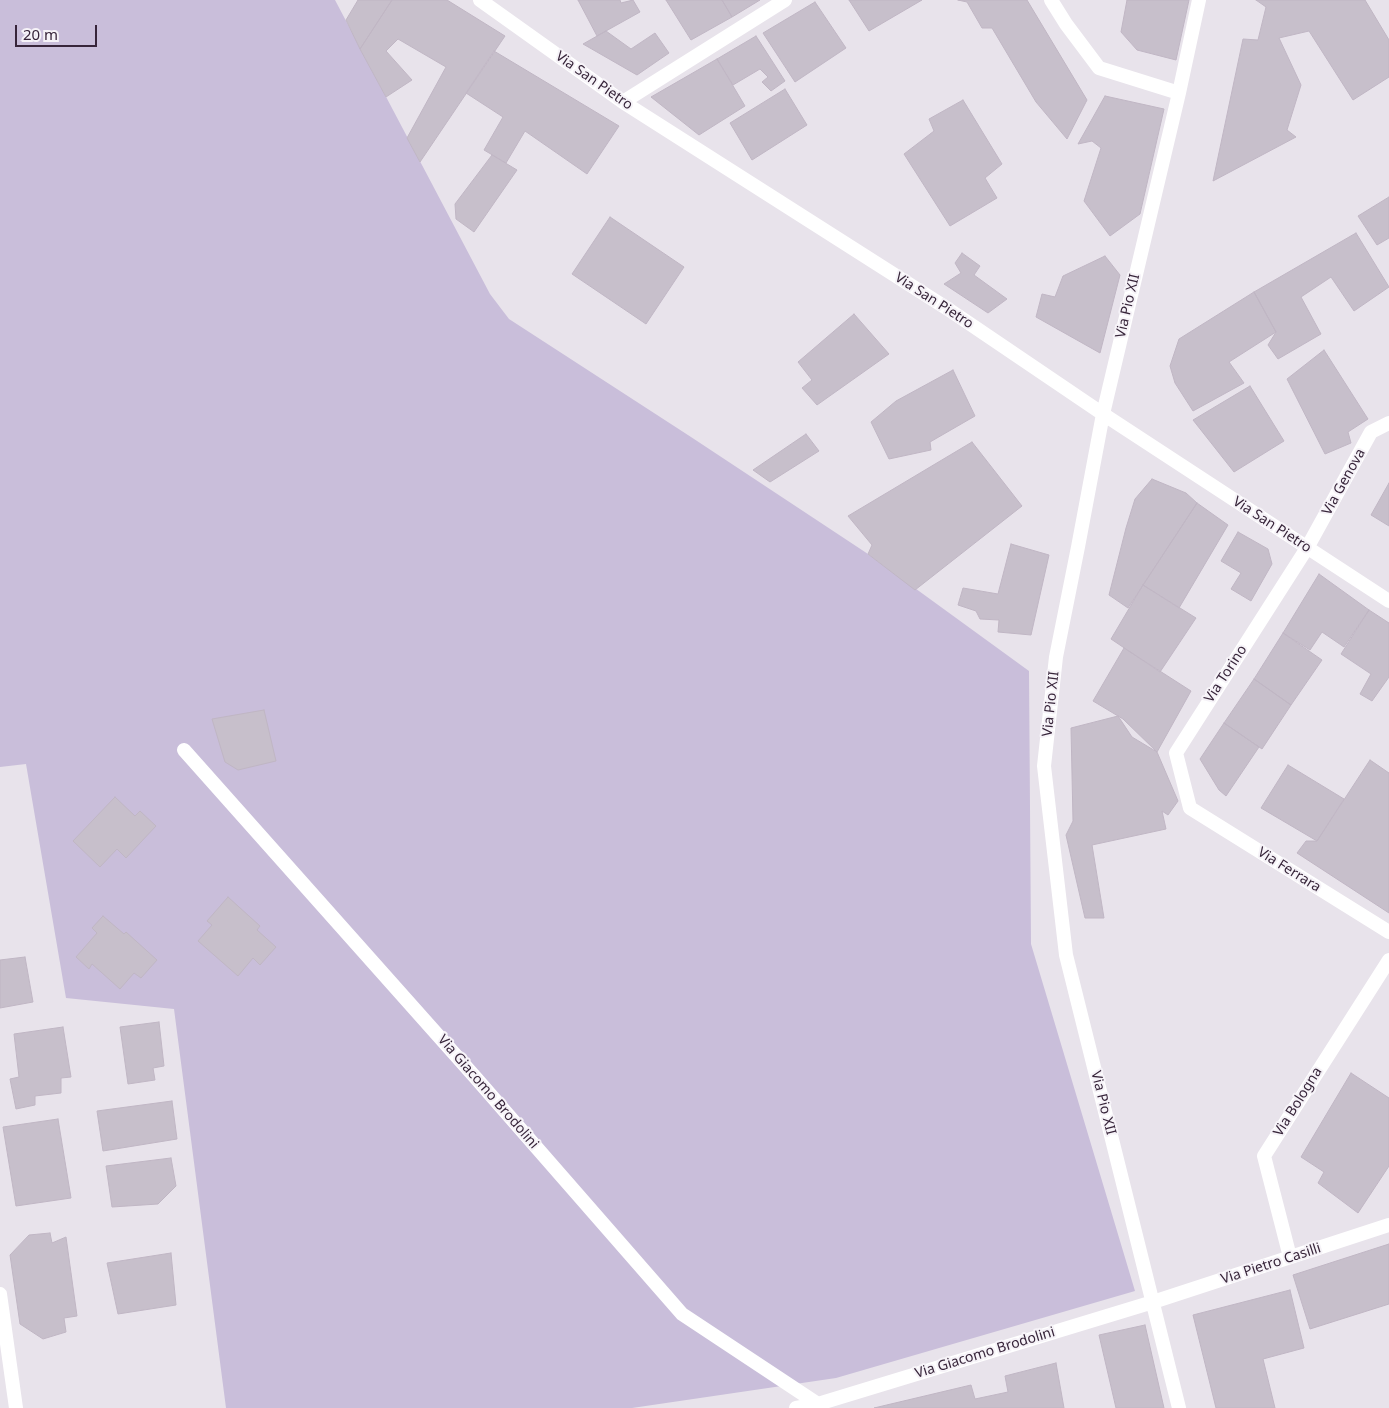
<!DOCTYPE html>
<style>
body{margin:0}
#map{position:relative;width:1389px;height:1408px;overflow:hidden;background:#e8e3eb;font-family:"Noto Sans",sans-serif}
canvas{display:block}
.scale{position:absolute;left:15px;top:25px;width:82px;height:22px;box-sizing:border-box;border:2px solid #37253a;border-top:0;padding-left:6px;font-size:15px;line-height:18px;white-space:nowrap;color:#37253a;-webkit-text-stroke:4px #f6f3f8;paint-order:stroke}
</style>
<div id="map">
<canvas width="1389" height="1408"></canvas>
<div class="scale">20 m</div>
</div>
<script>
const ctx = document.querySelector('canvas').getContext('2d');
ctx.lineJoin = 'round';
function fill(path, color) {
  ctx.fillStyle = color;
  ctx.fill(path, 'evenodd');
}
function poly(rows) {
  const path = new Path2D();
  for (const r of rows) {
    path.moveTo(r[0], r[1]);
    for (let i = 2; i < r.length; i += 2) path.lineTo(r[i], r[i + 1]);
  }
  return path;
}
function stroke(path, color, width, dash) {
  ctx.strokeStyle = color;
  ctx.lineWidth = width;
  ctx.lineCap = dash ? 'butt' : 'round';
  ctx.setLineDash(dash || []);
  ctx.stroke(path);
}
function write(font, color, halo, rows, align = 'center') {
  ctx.font = font + ' "Noto Sans",sans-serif';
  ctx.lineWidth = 4;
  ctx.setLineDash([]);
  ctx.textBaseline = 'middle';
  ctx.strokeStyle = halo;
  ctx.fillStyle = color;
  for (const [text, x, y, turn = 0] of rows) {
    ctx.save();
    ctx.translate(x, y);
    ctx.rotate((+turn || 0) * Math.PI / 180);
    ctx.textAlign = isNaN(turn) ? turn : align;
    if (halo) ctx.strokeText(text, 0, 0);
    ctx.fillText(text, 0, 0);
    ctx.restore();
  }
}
fill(poly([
 [0,0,335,0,490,294,509,319,691,437,868,554,1029,671,1031,944,1135,1291,836,1378,632,1408,226,1408,174,1009,66,998,26,764,0,767]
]), '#c9beda');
const building = poly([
 [358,0,392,0,360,49,346,20,358,0],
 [392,0,447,0,505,36,420,162,407,138,446,67,398,39,386,51,412,80,386,97,360,49,392,0],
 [578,0,620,0,621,3,633,0,640,12,597,36,578,0],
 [666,0,722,0,732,17,691,40,666,0],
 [722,0,760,0,732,17,722,0],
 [849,0,922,0,869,31,849,0],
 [958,0,1027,0,1087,100,1067,139,1036,102,992,28,982,28,967,2,958,0],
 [1127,0,1189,0,1176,60,1137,50,1121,32,1127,0],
 [1256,0,1365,0,1389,40,1389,77,1353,100,1309,31,1279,38,1301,85,1287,130,1296,137,1213,181,1243,39,1258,40,1266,7,1256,0],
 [815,2,846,48,795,82,763,33,815,2],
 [606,31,631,49,655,33,669,53,637,75,583,44,606,31],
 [756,36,785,81,771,91,762,82,768,77,760,69,733,85,717,59,756,36],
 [494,51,619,126,587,174,525,131,506,163,484,150,503,117,466,93,494,51],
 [717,59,745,106,699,135,651,97,717,59],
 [785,89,807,125,752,160,730,123,785,89],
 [1105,96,1164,109,1140,214,1110,236,1084,201,1101,148,1092,141,1078,144,1105,96],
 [963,100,1002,164,985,178,997,198,950,226,904,154,934,131,929,119,963,100],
 [492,155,517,170,474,232,456,219,455,204,492,155],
 [1389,197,1389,238,1377,245,1358,216,1389,197],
 [610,217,684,267,646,324,572,274,610,217],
 [1356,233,1389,287,1354,311,1331,277,1301,297,1321,334,1278,359,1268,345,1276,332,1254,292,1356,233],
 [962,253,980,266,974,275,1007,299,988,313,944,284,961,273,955,263,962,253],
 [1105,256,1120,275,1100,353,1036,317,1042,294,1055,297,1063,276,1105,256],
 [1254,292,1276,332,1229,362,1244,383,1193,411,1175,383,1170,366,1179,339,1254,292],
 [854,314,889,354,817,405,802,388,812,380,798,362,854,314],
 [1324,350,1368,419,1348,432,1351,443,1325,454,1287,379,1324,350],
 [953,370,975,416,930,442,931,450,889,459,871,422,896,401,953,370],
 [1250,386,1284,441,1234,472,1193,420,1250,386],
 [806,434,819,451,770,482,753,470,806,434],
 [972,442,1022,506,915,590,868,554,872,545,848,516,972,442],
 [1152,479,1186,493,1197,503,1128,608,1109,595,1126,528,1135,499,1152,479],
 [1389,483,1389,526,1371,515,1389,483],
 [1197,503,1228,525,1179,608,1143,585,1197,503],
 [1238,532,1268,549,1272,564,1251,601,1231,589,1241,573,1221,561,1238,532],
 [1011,544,1049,555,1031,635,998,632,999,620,980,619,976,611,958,605,963,588,998,594,1011,544],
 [1319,574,1369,610,1344,647,1322,632,1310,650,1283,633,1319,574],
 [1143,585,1196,618,1160,672,1111,639,1143,585],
 [1369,610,1389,623,1389,677,1372,701,1360,694,1371,674,1341,654,1369,610],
 [1283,633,1322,660,1291,705,1254,679,1283,633],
 [1124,648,1191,691,1157,752,1123,719,1093,701,1124,648],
 [1254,679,1291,705,1262,749,1224,723,1254,679],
 [264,710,276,761,238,770,225,762,212,719,264,710],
 [1118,716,1132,737,1157,752,1178,801,1168,815,1162,811,1166,829,1092,845,1104,918,1085,918,1066,835,1073,821,1071,728,1118,716],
 [1224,723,1259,747,1226,796,1219,790,1200,759,1224,723],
 [1370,760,1389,773,1389,913,1297,853,1306,841,1317,841,1370,760],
 [1288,765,1344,799,1317,841,1261,808,1288,765],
 [115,797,135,816,140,811,156,826,126,858,117,849,100,867,73,841,115,797],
 [228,897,260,926,257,930,276,947,260,965,253,958,238,976,198,941,212,925,207,921,228,897],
 [103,916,124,934,126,932,157,960,141,978,134,973,120,989,92,964,89,969,76,957,97,933,92,928,103,916],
 [25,957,33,1002,0,1008,0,960,25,957],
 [159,1022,164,1066,153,1068,155,1080,128,1084,120,1027,159,1022],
 [63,1027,71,1077,61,1078,61,1093,35,1096,35,1105,16,1109,10,1079,19,1077,14,1034,63,1027],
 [1351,1073,1389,1098,1389,1166,1358,1213,1318,1183,1324,1172,1301,1157,1351,1073],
 [172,1101,177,1139,103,1151,97,1111,172,1101],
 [58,1119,71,1198,16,1206,3,1127,58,1119],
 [171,1158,176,1186,158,1204,112,1207,106,1166,171,1158],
 [50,1233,52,1243,66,1237,77,1316,64,1318,66,1332,43,1339,20,1324,10,1255,29,1235,50,1233],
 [1389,1244,1389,1304,1310,1329,1293,1275,1389,1244],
 [171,1253,176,1305,118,1314,107,1263,171,1253],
 [1290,1290,1304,1348,1263,1359,1275,1408,1216,1408,1193,1315,1290,1290],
 [1145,1325,1164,1408,1116,1408,1099,1335,1145,1325],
 [1056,1363,1064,1408,874,1408,971,1385,975,1399,1008,1392,1005,1376,1056,1363]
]);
fill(building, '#c7bfcb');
stroke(building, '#c0b6c4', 1);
stroke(poly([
 [480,0,623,102,948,309,1103,414,1389,601],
 [1051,0,1066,24,1099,68,1179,93],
 [623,102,785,0],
 [1389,423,1371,432,1307,548,1176,753,1190,808,1389,932],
 [184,750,475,1077,682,1314,818,1404],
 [1290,1257,1264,1156,1389,960],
 [0,1294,16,1408],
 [796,1408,818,1404,1153,1302,1389,1225],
 [1179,1408,1066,955,1044,766,1056,657,1078,547,1103,414,1179,93,1199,0]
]), '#fff', 14);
write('14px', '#37253a', '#f6f3f8', [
 ["Via San Pietro",594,81,35],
 ["Via San Pietro",934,301,33],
 ["Via Pio XII",1128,306,-77],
 ["Via Genova",1344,482,-61],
 ["Via San Pietro",1272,525,33],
 ["Via Torino",1226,674,-57],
 ["Via Pio XII",1051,704,-84],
 ["Via Ferrara",1289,870,32],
 ["Via Giacomo Brodolini",488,1092,49],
 ["Via Bologna",1298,1102,-58],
 ["Via Pio XII",1103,1103,76],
 ["Via Pietro Casilli",1271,1264,-18],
 ["Via Giacomo Brodolini",985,1353,-17]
]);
</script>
